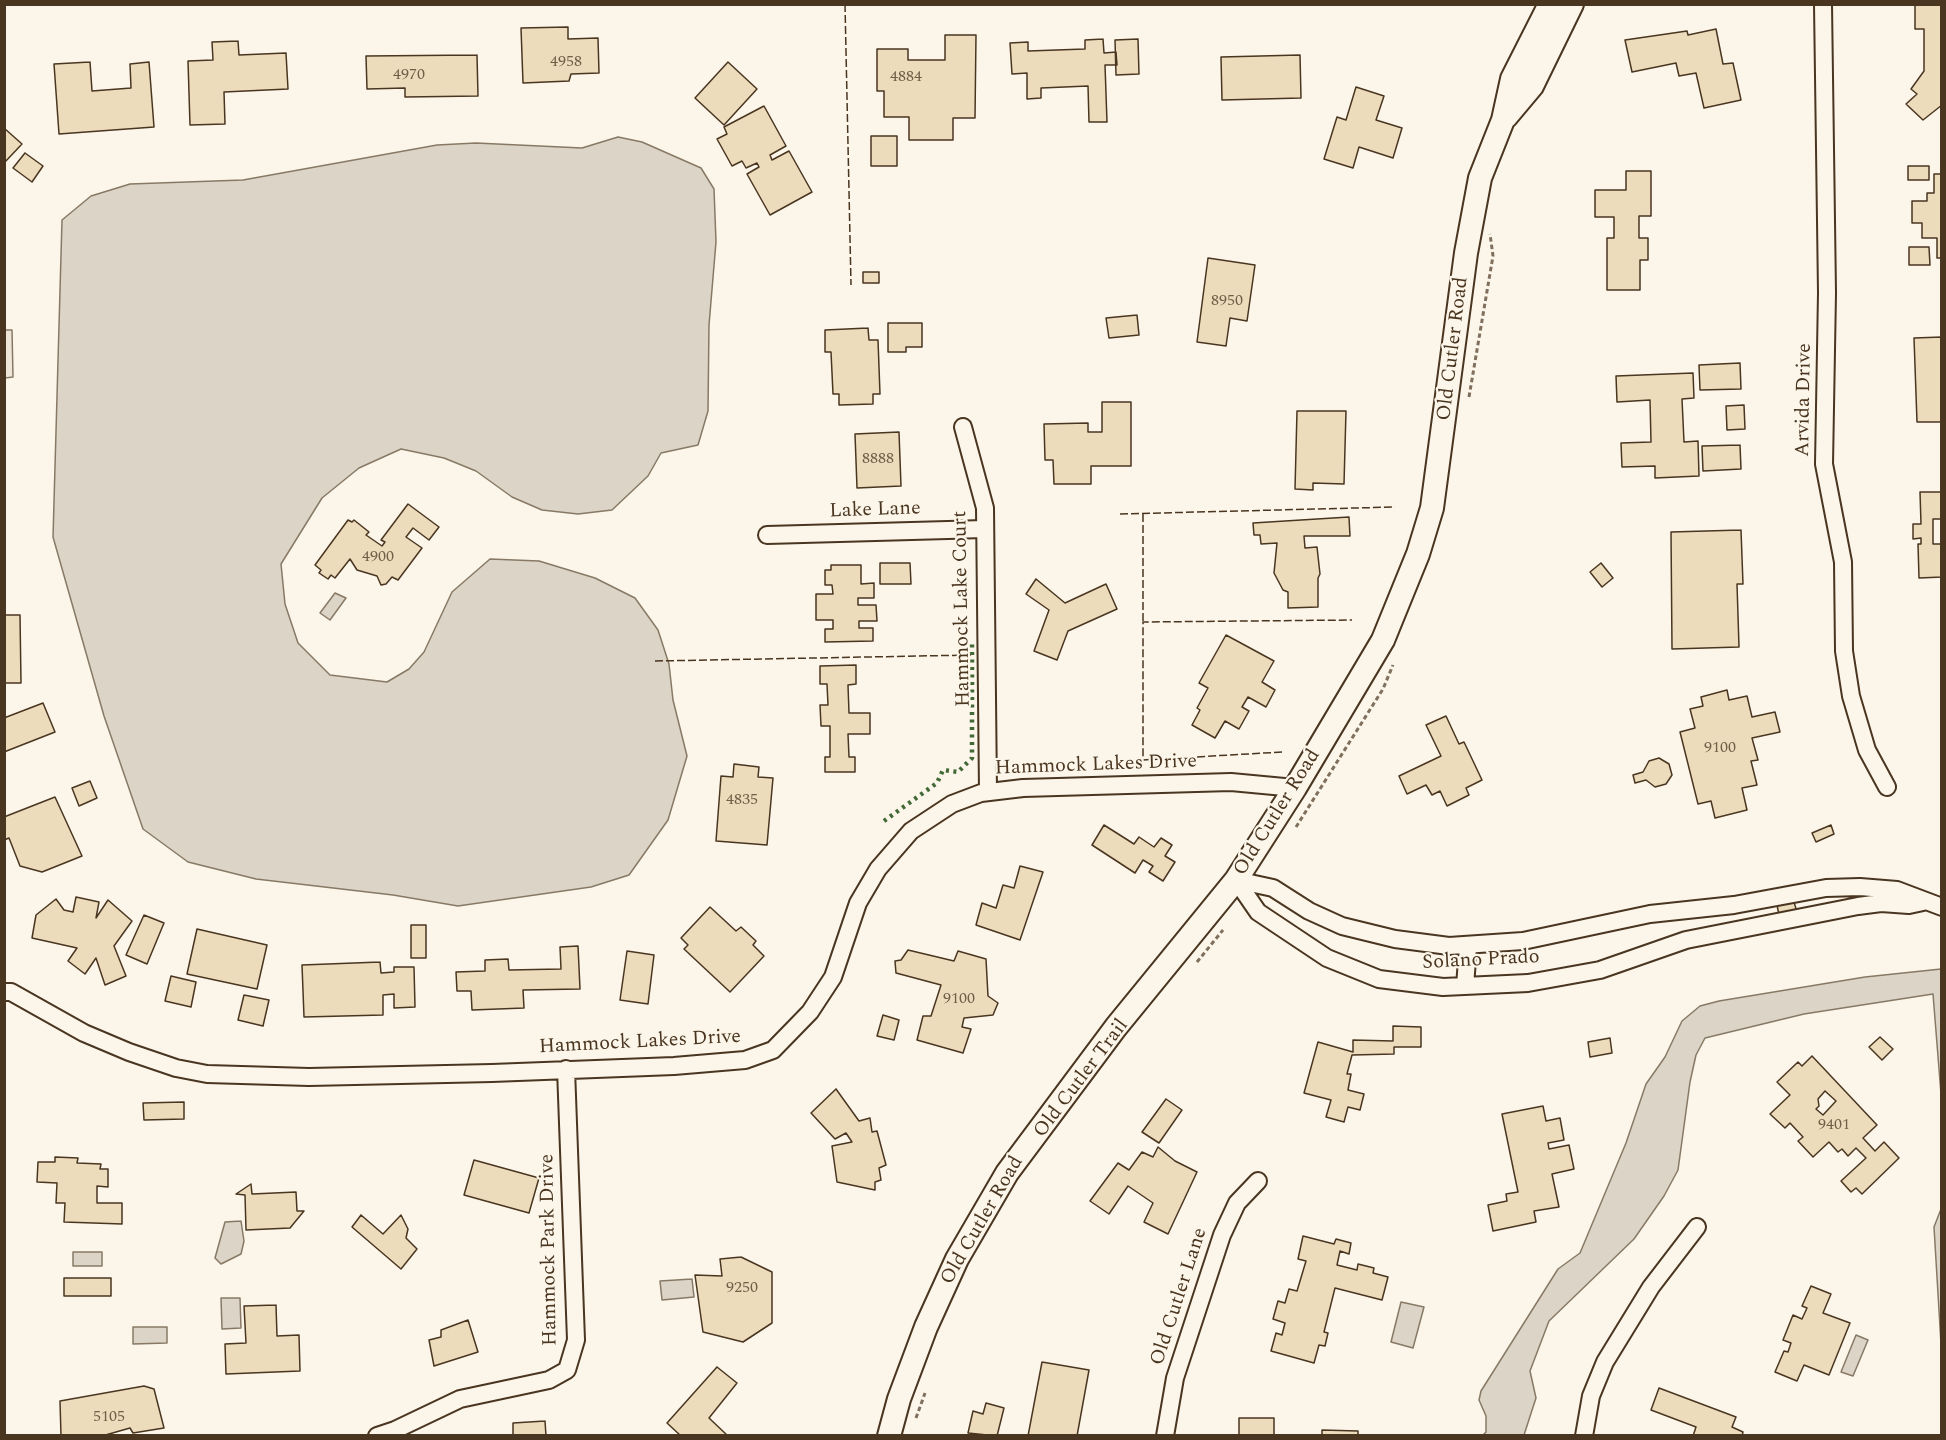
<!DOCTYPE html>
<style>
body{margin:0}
#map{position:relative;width:1946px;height:1440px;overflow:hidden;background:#fbf6e9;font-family:Spectral,serif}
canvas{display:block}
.frame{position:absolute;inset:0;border:6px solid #4a3520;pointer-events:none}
</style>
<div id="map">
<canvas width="1946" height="1440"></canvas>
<div class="frame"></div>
</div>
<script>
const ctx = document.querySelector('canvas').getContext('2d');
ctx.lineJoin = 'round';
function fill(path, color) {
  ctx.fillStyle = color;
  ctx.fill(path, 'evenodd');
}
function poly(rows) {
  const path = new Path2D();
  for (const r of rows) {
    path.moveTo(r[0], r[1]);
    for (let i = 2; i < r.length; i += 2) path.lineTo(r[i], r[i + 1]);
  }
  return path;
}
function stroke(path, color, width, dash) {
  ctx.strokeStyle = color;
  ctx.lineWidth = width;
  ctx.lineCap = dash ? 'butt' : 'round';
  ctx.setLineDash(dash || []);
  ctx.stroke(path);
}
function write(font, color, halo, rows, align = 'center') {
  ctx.font = font + ' Spectral,serif';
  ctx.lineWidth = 4.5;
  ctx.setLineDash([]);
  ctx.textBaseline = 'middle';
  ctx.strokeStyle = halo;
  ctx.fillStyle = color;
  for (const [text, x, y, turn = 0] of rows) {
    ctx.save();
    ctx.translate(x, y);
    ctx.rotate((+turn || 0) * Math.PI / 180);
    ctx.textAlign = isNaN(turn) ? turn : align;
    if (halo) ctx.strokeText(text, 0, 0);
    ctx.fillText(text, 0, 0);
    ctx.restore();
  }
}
const green = poly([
 [4,330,12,330,13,377,5,378,4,330]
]);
fill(green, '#ede6d9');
stroke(green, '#887966', 1.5);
const water = poly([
 [618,137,642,142,701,168,714,189,716,242,709,325,708,411,698,445,661,453,648,476,612,510,578,514,542,510,512,497,476,471,444,458,401,449,359,468,322,498,281,564,285,604,298,643,330,675,387,682,409,669,424,652,452,592,490,559,539,561,595,578,635,598,658,630,669,664,673,700,687,756,668,820,629,875,591,887,458,906,393,895,256,879,188,862,143,829,104,716,53,537,62,220,91,196,130,184,243,180,437,145,476,143,582,148,618,137],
 [335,593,346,598,330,620,320,613,335,593],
 [1941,969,1941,1094,1933,994,1804,1014,1705,1038,1696,1055,1690,1082,1678,1170,1664,1196,1634,1239,1549,1321,1530,1371,1536,1398,1524,1435,1483,1435,1486,1432,1486,1416,1479,1400,1481,1391,1558,1269,1580,1253,1626,1143,1646,1084,1665,1057,1682,1021,1700,1006,1719,1001,1865,977,1941,969],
 [1941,1209,1941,1344,1934,1227,1941,1209],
 [241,1221,244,1241,241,1254,221,1264,215,1258,225,1222,241,1221],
 [73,1252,102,1252,102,1266,73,1266,73,1252],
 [692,1279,694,1297,662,1300,660,1281,692,1279],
 [221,1298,240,1298,241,1328,222,1329,221,1298],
 [1401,1302,1424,1307,1413,1348,1391,1342,1401,1302],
 [133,1327,167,1327,167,1343,133,1344,133,1327],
 [1856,1335,1868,1340,1853,1376,1841,1372,1856,1335]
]);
fill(water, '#dcd4c6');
stroke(water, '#887966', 1.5);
const building = poly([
 [1902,4,1942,4,1942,105,1923,120,1906,104,1917,94,1911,89,1924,71,1924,29,1915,29,1915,5,1902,4],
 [568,27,568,39,598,38,599,73,571,74,569,81,523,83,521,28,568,27],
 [1716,29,1723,64,1733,63,1741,100,1704,108,1696,73,1679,76,1676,63,1632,72,1625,40,1687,31,1688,35,1716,29],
 [945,35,976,35,975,118,953,118,953,140,909,140,909,117,884,117,884,91,877,91,877,49,908,49,908,60,945,60,945,35],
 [1103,39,1104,53,1116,52,1117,65,1105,65,1107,122,1089,122,1088,86,1041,88,1041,98,1027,99,1027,73,1012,74,1010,43,1028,42,1028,51,1085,49,1085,40,1103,39],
 [1138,39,1139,74,1116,75,1115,40,1138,39],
 [238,41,239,55,286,53,288,89,224,92,225,124,190,125,188,61,213,60,212,42,238,41],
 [477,55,478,96,405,97,405,88,367,89,366,56,477,55],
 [1300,55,1301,98,1222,100,1221,57,1300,55],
 [90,62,92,91,131,88,130,64,149,62,154,127,59,134,54,64,90,62],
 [728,62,757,89,724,125,695,98,728,62],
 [1356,87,1384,96,1376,120,1402,128,1393,158,1359,147,1353,168,1324,159,1337,117,1346,120,1356,87],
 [764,106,786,146,770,155,772,160,789,151,812,192,770,215,747,174,759,167,757,163,746,168,742,161,732,166,717,139,727,134,724,127,764,106],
 [4,128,22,144,4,163,4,128],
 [871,136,897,136,897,166,871,166,871,136],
 [25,153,43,166,32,182,13,168,25,153],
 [1908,166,1929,166,1929,180,1908,180,1908,166],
 [1626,171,1651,171,1651,216,1639,216,1639,238,1648,238,1648,260,1640,260,1640,290,1607,290,1607,238,1614,238,1614,217,1595,217,1595,190,1626,190,1626,171],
 [1934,174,1942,174,1942,258,1937,258,1937,238,1922,238,1922,223,1912,223,1912,201,1927,201,1927,193,1934,193,1934,174],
 [1909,247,1929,247,1930,265,1909,265,1909,247],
 [1208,258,1255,265,1247,321,1230,318,1226,346,1197,342,1208,258],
 [863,272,879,272,879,283,863,283,863,272],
 [1137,315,1139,335,1109,338,1106,318,1137,315],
 [888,323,922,323,922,347,906,347,906,352,888,352,888,323],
 [868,328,869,340,878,340,880,394,873,394,873,404,839,405,839,394,833,394,831,352,825,352,825,330,868,328],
 [1942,337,1942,422,1917,422,1914,338,1942,337],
 [1740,363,1741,389,1700,390,1699,365,1740,363],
 [1693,373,1694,398,1682,399,1684,442,1698,441,1699,476,1655,478,1655,466,1622,467,1621,443,1651,442,1650,400,1617,402,1616,376,1693,373],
 [1102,402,1131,402,1131,466,1091,466,1091,484,1054,484,1053,460,1045,460,1044,424,1088,423,1088,432,1102,432,1102,402],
 [1744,405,1745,429,1727,430,1726,406,1744,405],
 [1297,411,1346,411,1344,484,1313,483,1313,490,1295,489,1297,411],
 [899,432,901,486,857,488,855,434,899,432],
 [1740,445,1741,469,1703,471,1702,446,1740,445],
 [1920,492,1942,492,1942,519,1933,519,1933,544,1942,544,1942,577,1919,578,1918,544,1921,544,1921,538,1913,539,1913,524,1921,524,1920,492],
 [408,504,439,527,429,540,413,528,406,537,422,548,398,580,392,577,386,584,381,585,377,576,357,570,350,559,335,578,331,575,328,579,319,573,321,570,315,565,348,520,352,522,354,520,369,532,366,535,382,546,385,542,381,540,408,504],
 [1349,517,1350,536,1304,536,1305,548,1317,547,1320,574,1318,578,1318,607,1288,608,1288,592,1283,590,1274,573,1277,543,1261,544,1260,535,1254,535,1253,523,1349,517],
 [1741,530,1743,584,1737,584,1739,647,1672,649,1671,532,1741,530],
 [880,563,910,563,911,584,880,584,880,563],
 [1601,563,1613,578,1602,587,1590,572,1601,563],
 [831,565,861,565,861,584,874,583,874,598,858,598,858,605,876,605,877,621,859,621,859,628,873,628,873,641,825,642,825,629,833,629,833,620,816,620,816,594,833,594,832,585,825,585,825,570,831,570,831,565],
 [1036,579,1065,603,1106,584,1117,609,1068,631,1057,660,1034,651,1049,610,1026,594,1036,579],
 [4,615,20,615,21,683,4,683,4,615],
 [1226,635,1274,661,1262,682,1275,690,1266,707,1248,697,1242,707,1249,711,1239,729,1225,721,1215,738,1192,725,1200,710,1197,708,1208,688,1199,683,1226,635],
 [856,665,856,684,848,685,849,713,870,713,870,734,848,734,849,757,855,757,855,772,825,772,825,757,830,757,830,726,821,726,820,705,828,705,827,684,820,684,820,666,856,665],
 [1727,690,1729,700,1747,696,1752,717,1775,712,1780,732,1752,738,1758,760,1751,761,1757,785,1742,788,1747,810,1715,818,1711,801,1698,804,1680,732,1695,728,1690,709,1703,706,1701,697,1727,690],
 [43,703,55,732,4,752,4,718,43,703],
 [1446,716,1459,744,1464,742,1482,780,1466,788,1469,795,1447,806,1440,791,1432,795,1426,785,1407,794,1399,776,1441,756,1426,725,1446,716],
 [1659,758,1669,764,1672,775,1666,784,1655,787,1646,780,1635,783,1633,775,1643,772,1649,761,1659,758],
 [734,764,759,767,758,777,773,778,767,845,716,841,721,776,733,777,734,764],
 [90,781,97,798,79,806,72,788,90,781],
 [55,797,82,856,42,872,20,866,9,838,4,840,4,817,55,797],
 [1104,825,1134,844,1139,837,1154,847,1161,838,1172,845,1165,856,1175,862,1163,881,1149,872,1153,866,1143,860,1135,873,1092,845,1104,825],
 [1831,825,1834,834,1816,842,1812,833,1831,825],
 [1020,866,1043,872,1020,940,976,925,982,903,996,908,1003,885,1014,888,1020,866],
 [76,897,99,902,96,918,108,900,132,921,114,946,126,976,105,985,96,958,85,974,68,961,77,948,32,938,36,915,56,899,64,910,73,912,76,897],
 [1794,902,1797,912,1779,915,1777,905,1794,902],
 [710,907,736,931,741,927,756,941,753,945,764,956,730,992,684,949,688,945,681,938,710,907],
 [144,915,164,923,147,964,126,955,144,915],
 [411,925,426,925,426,958,411,958,411,925],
 [197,929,267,945,257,989,187,974,197,929],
 [578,946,580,989,523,990,524,1008,472,1010,471,991,457,991,456,972,485,971,485,960,508,959,509,970,561,969,560,947,578,946],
 [908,950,954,961,958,951,986,959,988,996,998,1003,993,1015,964,1018,962,1027,971,1029,963,1053,917,1040,923,1016,931,1016,941,985,896,973,895,961,901,960,908,950],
 [627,951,654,955,648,1004,620,1000,627,951],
 [380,962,381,973,394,972,394,967,414,967,415,1007,394,1008,394,994,383,995,383,1015,304,1017,302,965,380,962],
 [171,976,196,982,191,1007,165,1001,171,976],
 [244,995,269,1000,263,1026,238,1020,244,995],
 [883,1015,899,1020,894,1040,877,1036,883,1015],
 [1393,1026,1421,1027,1421,1047,1394,1047,1394,1054,1352,1055,1347,1074,1351,1074,1348,1090,1364,1094,1360,1110,1348,1107,1344,1122,1326,1117,1331,1100,1304,1093,1318,1042,1353,1052,1353,1040,1393,1041,1393,1026],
 [1880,1037,1893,1049,1882,1060,1869,1047,1880,1037],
 [1610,1038,1612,1053,1590,1057,1588,1042,1610,1038],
 [1812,1056,1877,1125,1863,1138,1875,1151,1884,1142,1899,1158,1862,1194,1856,1188,1851,1192,1841,1181,1866,1158,1856,1148,1848,1156,1842,1149,1838,1152,1829,1142,1813,1157,1798,1141,1803,1137,1790,1123,1785,1128,1770,1114,1790,1095,1777,1082,1798,1062,1802,1066,1812,1056],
 [1825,1091,1836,1101,1823,1115,1816,1109,1819,1106,1818,1099,1825,1091],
 [836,1089,859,1121,870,1118,872,1132,877,1131,886,1165,879,1168,881,1180,875,1182,875,1190,837,1182,832,1146,852,1142,846,1133,835,1139,811,1113,836,1089],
 [1166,1099,1182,1110,1159,1143,1142,1132,1166,1099],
 [184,1102,184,1119,144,1120,143,1103,184,1102],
 [1543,1106,1546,1121,1560,1118,1564,1140,1548,1143,1549,1149,1569,1145,1574,1169,1552,1174,1559,1207,1534,1211,1536,1222,1493,1231,1488,1205,1507,1201,1506,1194,1518,1192,1502,1114,1543,1106],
 [1158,1147,1175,1161,1197,1172,1168,1234,1144,1222,1153,1203,1128,1186,1109,1214,1090,1201,1118,1163,1129,1170,1142,1152,1153,1157,1158,1147],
 [55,1157,78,1158,77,1163,101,1164,100,1169,108,1169,108,1187,97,1186,97,1203,122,1203,122,1224,64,1222,65,1203,56,1203,57,1183,37,1182,38,1162,55,1162,55,1157],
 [474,1160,539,1178,529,1213,464,1195,474,1160],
 [251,1184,252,1194,296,1192,297,1211,304,1211,290,1228,246,1230,245,1195,236,1194,251,1184],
 [361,1215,383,1234,401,1215,408,1229,406,1238,417,1249,401,1269,352,1227,361,1215],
 [1303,1236,1334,1244,1336,1239,1351,1243,1349,1254,1340,1251,1337,1265,1357,1270,1358,1264,1374,1268,1373,1273,1388,1277,1382,1300,1335,1288,1324,1332,1328,1333,1325,1346,1319,1345,1314,1363,1271,1351,1276,1333,1282,1335,1285,1323,1273,1319,1278,1301,1285,1303,1289,1289,1297,1291,1306,1261,1298,1259,1303,1236],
 [741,1257,772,1272,772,1323,743,1342,703,1332,695,1275,722,1276,720,1259,741,1257],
 [64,1278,111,1278,111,1296,64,1296,64,1278],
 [1811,1286,1831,1294,1823,1313,1850,1323,1829,1375,1804,1365,1797,1381,1775,1372,1784,1351,1788,1352,1791,1343,1783,1340,1793,1315,1802,1319,1807,1308,1802,1306,1811,1286],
 [276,1305,277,1336,299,1335,300,1371,226,1374,225,1344,246,1343,244,1306,276,1305],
 [468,1320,478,1352,434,1366,429,1340,441,1337,441,1330,468,1320],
 [1042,1362,1089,1370,1077,1436,1028,1436,1042,1362],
 [717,1367,737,1383,709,1418,728,1436,681,1436,667,1423,717,1367],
 [144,1386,154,1389,164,1428,133,1433,130,1428,102,1436,61,1436,60,1401,144,1386],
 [1659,1388,1736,1417,1732,1427,1743,1432,1742,1436,1693,1436,1696,1427,1651,1410,1659,1388],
 [986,1403,1004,1408,997,1436,968,1433,973,1411,983,1414,986,1403],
 [1239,1418,1274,1418,1274,1436,1239,1436,1239,1418],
 [545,1421,546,1436,513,1436,513,1423,545,1421],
 [1322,1430,1358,1431,1358,1436,1322,1436,1322,1430]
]);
fill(building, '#ecdcbc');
stroke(building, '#4a3520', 1.5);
const minor = poly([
 [1823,4,1827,293,1824,464,1843,562,1844,651,1851,696,1867,750,1887,787],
 [963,427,985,508,988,792],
 [767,535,984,529],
 [1236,880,1258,912,1327,958,1379,979,1443,987,1528,983,1600,970,1686,940,1858,906,1881,903,1909,905,1923,902],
 [1236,880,1273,888,1309,911,1342,926,1395,939,1449,946,1523,941,1650,914,1734,905,1826,888,1860,887,1897,890,1942,907],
 [1465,986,1468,947],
 [4,992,11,992,84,1033,129,1052,176,1068,207,1074,309,1077,492,1073,674,1066,745,1060,773,1050,810,1012,833,977,858,903,878,869,911,831,952,804,981,793,1023,788,1231,782,1295,788],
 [377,1436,395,1430,460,1399,549,1380,567,1370,576,1340,566,1069],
 [1165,1436,1175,1378,1222,1235,1237,1203,1258,1181],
 [1584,1436,1591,1396,1605,1362,1651,1287,1697,1227]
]);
const secondary = poly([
 [1506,117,1532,86,1572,4],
 [889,1436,899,1399,926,1327,957,1259,1007,1173,1116,1027,1236,880,1295,788,1383,640,1418,554,1432,508,1466,253,1480,178,1503,120,1512,79,1550,4]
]);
stroke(minor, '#4a3520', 20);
stroke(secondary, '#4a3520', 26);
stroke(poly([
 [1469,397,1493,256,1490,234],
 [1296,827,1383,689,1393,665],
 [1197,962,1223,930],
 [916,1418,925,1393]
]), '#7f6f5c', 3, [4.5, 3]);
stroke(minor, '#fbf6e9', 16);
stroke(secondary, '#fbf6e9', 22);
stroke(poly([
 [884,821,937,783,943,770,958,772,972,758,972,640]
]), '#436837', 4.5, [3, 4.5]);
stroke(poly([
 [845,4,851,285],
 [1120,514,1395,507],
 [1143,514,1143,622],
 [655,661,972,655],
 [1282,752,1143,760,1143,622,1352,620]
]), '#4a3520', 1.5, [8, 3]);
write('16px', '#725f47', null, [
 ["4958",566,63],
 ["4970",409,76],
 ["4884",906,78],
 ["8950",1227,302],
 ["8888",878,460],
 ["4900",378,558],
 ["9100",1720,749],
 ["4835",742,801],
 ["9100",959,1000],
 ["9401",1834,1126],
 ["9250",742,1289],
 ["5105",109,1418]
]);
write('20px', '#4a3520', '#fbf6e9', [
 ["Old Cutler Road",1454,349,-83],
 ["Arvida Drive",1805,400,-89],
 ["Lake Lane",875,511,-2],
 ["Hammock Lake Court",963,609,-91],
 ["Hammock Lakes Drive",1096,766,-2],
 ["Old Cutler Road",1278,813,-58],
 ["Solano Prado",1481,961,-3],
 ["Hammock Lakes Drive",640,1043,-3],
 ["Old Cutler Trail",1082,1079,-53],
 ["Old Cutler Road",983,1221,-60],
 ["Hammock Park Drive",550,1250,-91],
 ["Old Cutler Lane",1180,1297,-72]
]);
</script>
